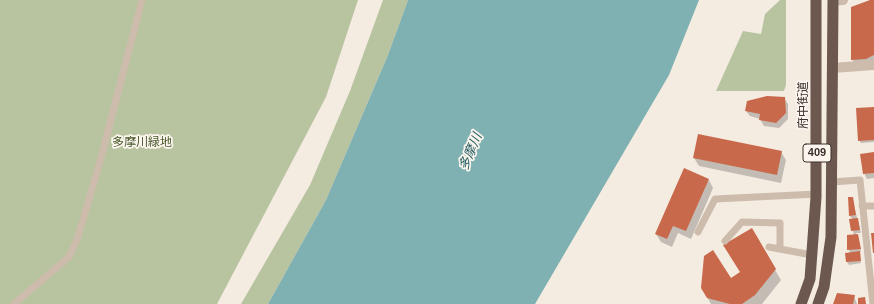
<!DOCTYPE html>
<meta charset="utf-8">
<style>
body{margin:0}
canvas{display:block;background:#f4ebe1}
</style>
<canvas width="874" height="304"></canvas>
<script>
const ctx = document.querySelector('canvas').getContext('2d');
ctx.lineJoin = 'round';
function fill(path, color) {
  ctx.fillStyle = color;
  ctx.fill(path, 'evenodd');
}
function poly(rows) {
  const path = new Path2D();
  for (const r of rows) {
    path.moveTo(r[0], r[1]);
    for (let i = 2; i < r.length; i += 2) path.lineTo(r[i], r[i + 1]);
  }
  return path;
}
function stroke(path, color, width, dash) {
  ctx.strokeStyle = color;
  ctx.lineWidth = width;
  ctx.lineCap = dash ? 'butt' : 'round';
  ctx.setLineDash(dash || []);
  ctx.stroke(path);
}
function write(font, color, halo, rows, align = 'center') {
  ctx.font = font + ' Helvetica,"Noto Sans JP",sans-serif';
  ctx.lineWidth = 3.5;
  ctx.setLineDash([]);
  ctx.textBaseline = 'middle';
  ctx.strokeStyle = halo;
  ctx.fillStyle = color;
  for (const [text, x, y, turn = 0] of rows) {
    ctx.save();
    ctx.translate(x, y);
    ctx.rotate((+turn || 0) * Math.PI / 180);
    ctx.textAlign = isNaN(turn) ? turn : align;
    if (halo) ctx.strokeText(text, 0, 0);
    ctx.fillText(text, 0, 0);
    ctx.restore();
  }
}
fill(poly([
 [0,0,358,0,326,97,217,304,0,304],
 [383,0,408,0,388,55,326,200,268,304,241,304,310,185,350,91],
 [780,0,786,0,786,85,784,91,716,91,743,31,761,34,765,14]
]), '#b8c4a0');
fill(poly([
 [408,0,699,0,669,75,535,304,268,304,326,200,388,55]
]), '#7fb0b2');
fill(poly([
 [873,0,874,65,857,68,852,59],
 [784,98,788,104,788,119,779,128,764,126,760,119,750,116,746,111],
 [874,110,874,142,861,143,859,140],
 [781,152,786,160,781,183,699,166,694,158],
 [874,153,874,178,867,179,864,173],
 [709,180,713,188,691,239,678,233,672,247,661,242,656,234],
 [852,198,861,233,856,233,861,251,859,252,861,263,849,265,847,262,850,253,847,243,854,235,850,220,853,220,850,216],
 [751,230,781,280,762,304,711,304,702,288,731,280,741,273],
 [854,296,857,304,834,304]
]), '#0003');
fill(poly([
 [870,0,874,0,874,55,866,59,851,60,851,7],
 [767,96,785,97,786,113,776,123,759,120,760,114,745,111,747,101],
 [874,107,874,140,858,141,856,108],
 [698,134,782,151,777,175,693,158],
 [874,152,874,173,863,174,860,154],
 [684,168,709,179,686,231,673,226,667,239,655,234],
 [848,197,853,197,856,215,849,216],
 [858,218,860,230,851,231,849,219],
 [752,228,776,269,755,295,742,304,730,304,707,298,701,288,704,256,713,250,731,278,740,272,723,245],
 [871,233,874,233,874,253,873,253],
 [858,234,861,249,847,250,847,235],
 [860,251,861,261,846,262,845,253],
 [837,293,855,295,853,304,833,304],
 [865,297,866,304,858,304,858,298]
]), '#c8694b');
stroke(poly([
 [832,182,860,180,873,304],
 [862,206,874,206],
 [698,232,715,199,817,194],
 [725,241,742,222,780,223,780,249],
 [769,247,812,255],
 [14,304,69,257,78,237,101,158,142,0]
]), '#cdbbac', 7);
stroke(poly([
 [833,1,843,0],
 [832,68,874,65]
]), '#cdbbac', 10);
stroke(poly([
 [801,304,810,279,816,197,816,0],
 [818,304,824,287,831,237,833,0]
]), '#6c584f', 11);
for (const [x, y, w] of [
 [817,153,28]
]) {
  const box = new Path2D();
  box.roundRect(x - w / 2, y - 9, w, 18, 3);
  ctx.fillStyle = '#fbf5ee';
  ctx.fill(box);
  stroke(box, '#3b302b', 1);
}
write('bold 11px', '#3b302b', null, [
 ["409",817,153]
]);
write('12px', '#3b302b', '#fbf5ee', [
 ["府中街道",804,105,-90]
]);
write('12px', '#4a5a2e', '#fbf5ee', [
 ["多摩川緑地",142,143]
]);
write('italic 13px', '#1f5a5e', '#fbf5ee', [
 ["多摩川",471,152,-67]
]);
</script>
